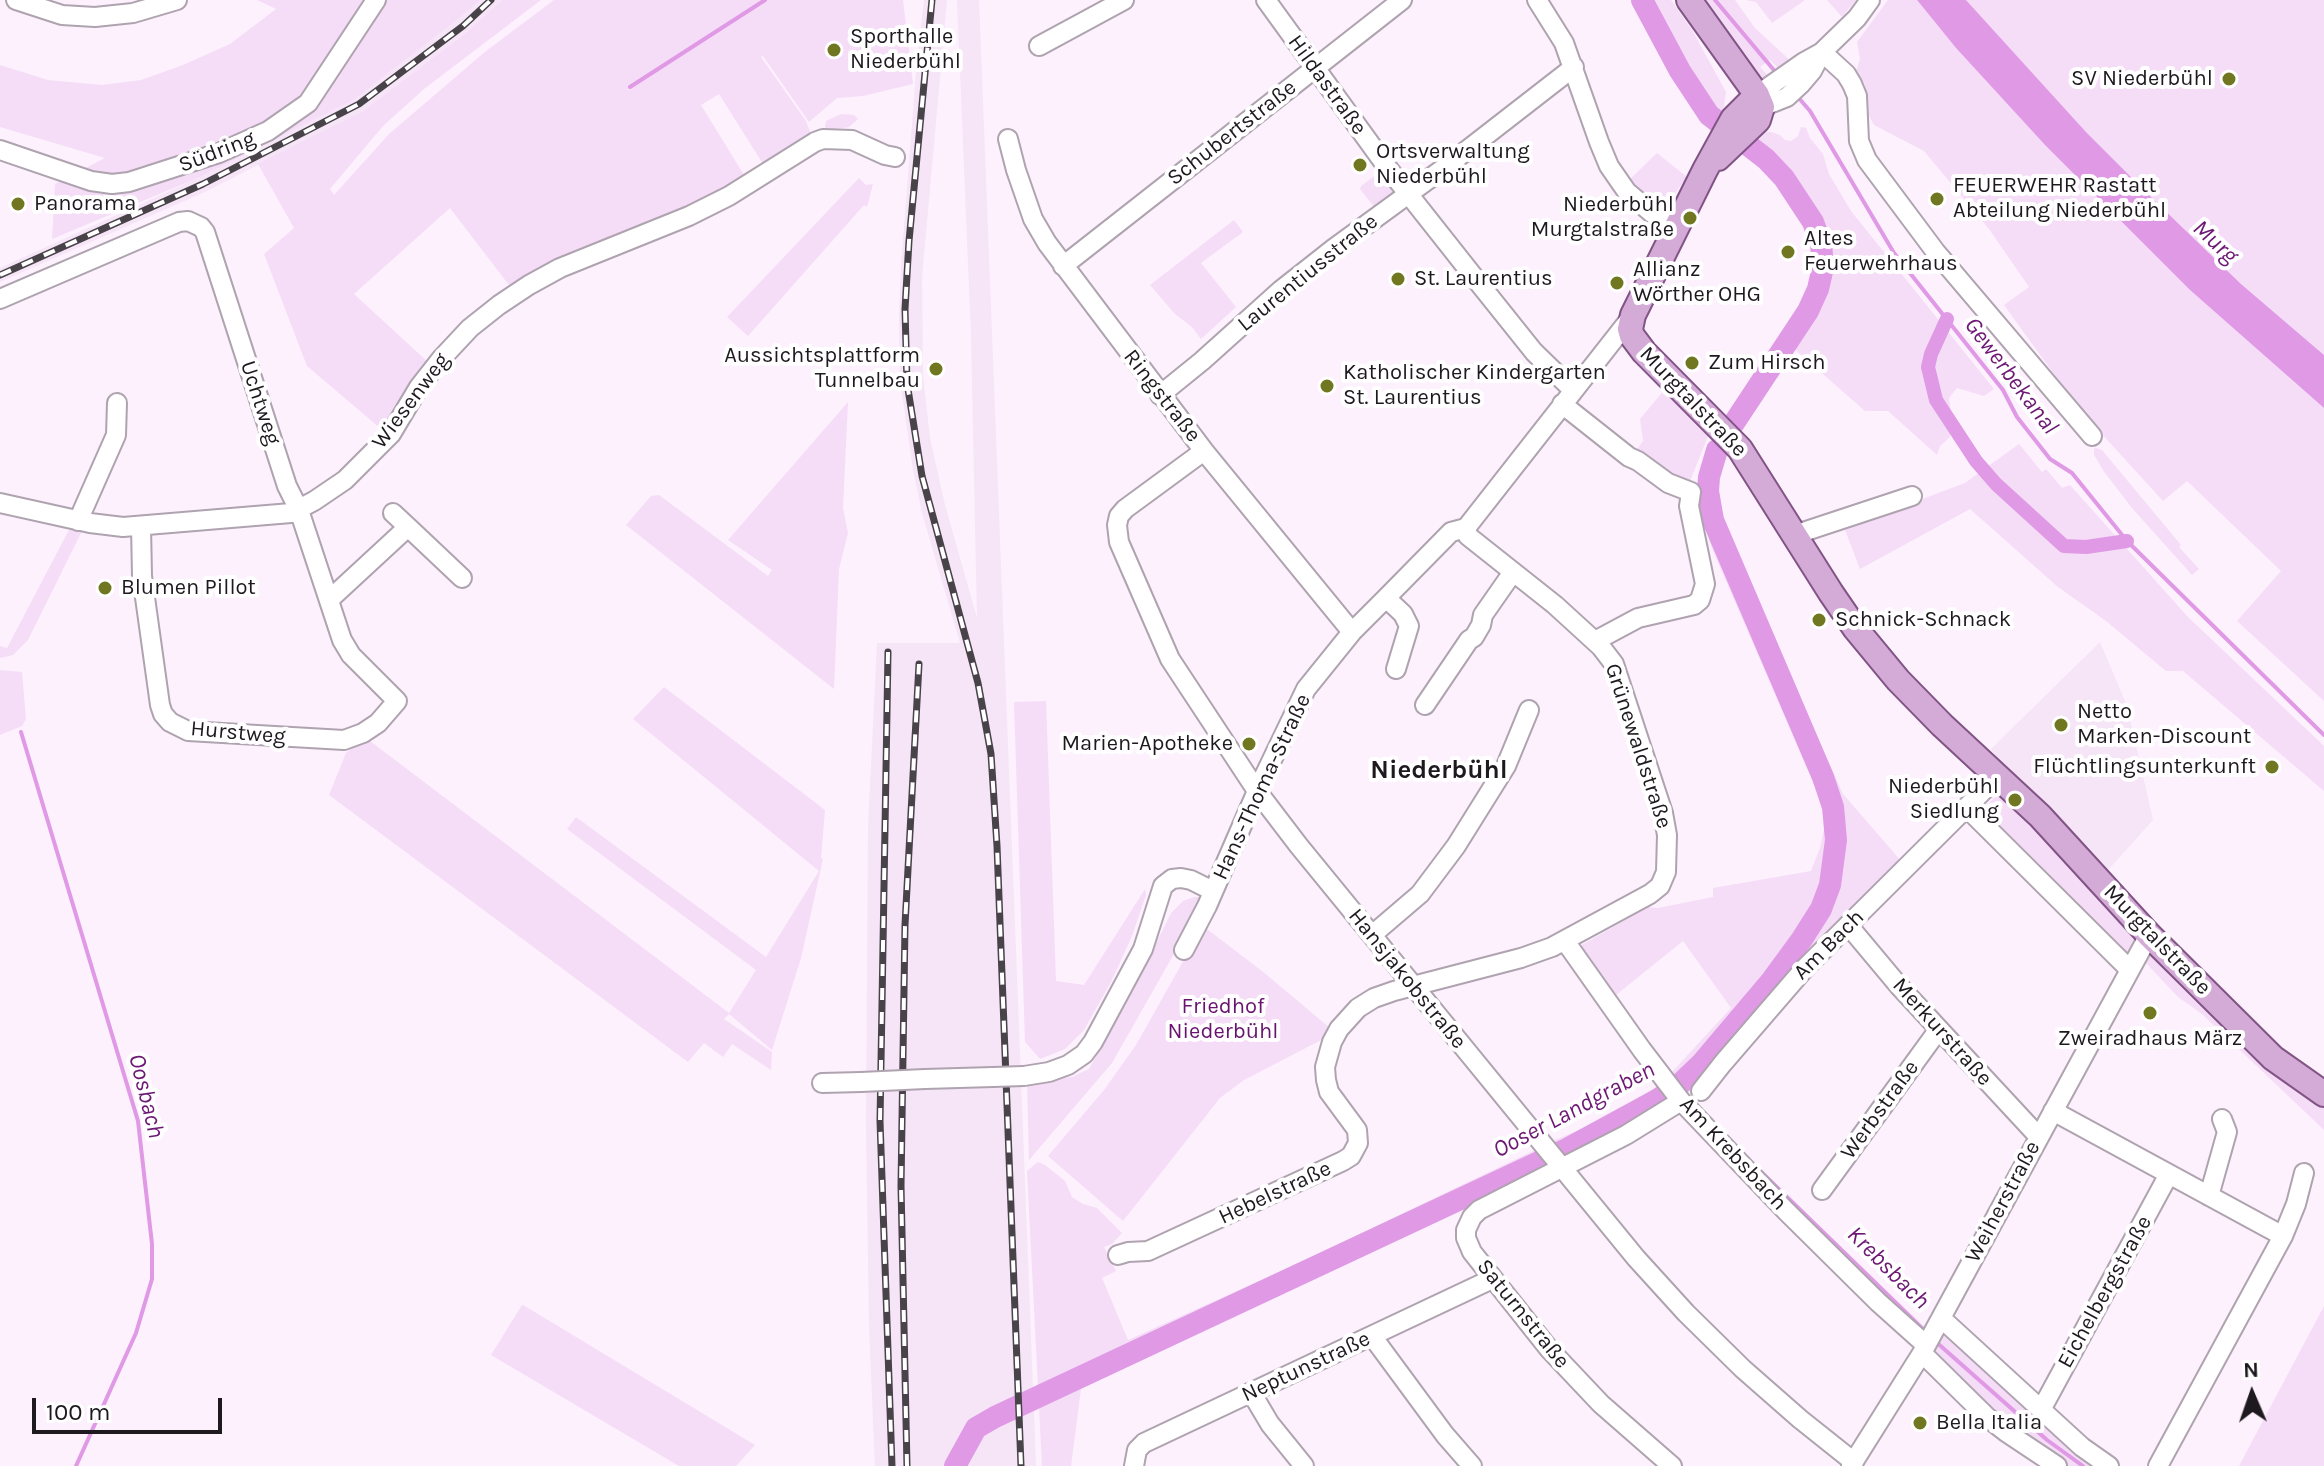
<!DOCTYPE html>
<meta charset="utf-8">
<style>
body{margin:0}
#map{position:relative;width:2324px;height:1466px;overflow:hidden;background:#fdf1fe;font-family:Karla,sans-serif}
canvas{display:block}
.north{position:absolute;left:2212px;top:1354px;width:80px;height:80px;-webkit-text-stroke:6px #fff;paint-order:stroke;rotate:358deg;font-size:22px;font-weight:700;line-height:32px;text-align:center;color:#1d191e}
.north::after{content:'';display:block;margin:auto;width:28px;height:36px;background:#1d191e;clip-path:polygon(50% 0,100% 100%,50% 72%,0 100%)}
.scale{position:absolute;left:32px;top:1398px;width:190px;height:36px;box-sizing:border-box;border:4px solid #1d191e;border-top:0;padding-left:10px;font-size:24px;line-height:28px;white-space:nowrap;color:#1d191e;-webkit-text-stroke:6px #fff;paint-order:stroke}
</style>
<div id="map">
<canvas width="2324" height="1466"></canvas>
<div class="north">N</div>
<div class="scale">100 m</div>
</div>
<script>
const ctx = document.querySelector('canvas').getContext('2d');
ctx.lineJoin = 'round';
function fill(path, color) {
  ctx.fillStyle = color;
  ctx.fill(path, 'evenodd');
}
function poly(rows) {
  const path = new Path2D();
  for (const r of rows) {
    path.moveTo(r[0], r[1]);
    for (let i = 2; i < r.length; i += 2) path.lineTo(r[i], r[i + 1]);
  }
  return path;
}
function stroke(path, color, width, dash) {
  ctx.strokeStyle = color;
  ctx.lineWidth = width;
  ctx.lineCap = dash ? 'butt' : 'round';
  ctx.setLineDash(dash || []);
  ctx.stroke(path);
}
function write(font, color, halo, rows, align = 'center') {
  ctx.font = font + ' Karla,sans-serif';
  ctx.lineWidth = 8;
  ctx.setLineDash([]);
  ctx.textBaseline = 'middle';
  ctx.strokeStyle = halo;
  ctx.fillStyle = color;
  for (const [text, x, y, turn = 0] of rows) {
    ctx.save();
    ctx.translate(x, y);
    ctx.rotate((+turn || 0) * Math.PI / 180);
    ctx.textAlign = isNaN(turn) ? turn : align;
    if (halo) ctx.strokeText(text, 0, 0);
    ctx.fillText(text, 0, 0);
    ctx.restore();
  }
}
fill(poly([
 [480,0,502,0,467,32,363,111,207,191,0,282,0,268,200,177,355,99,457,20],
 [924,0,947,0,922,277,923,376,930,438,945,505,977,618,971,334,957,0,979,0,1036,1466,875,1466,869,1326,866,1125,868,828,877,643,960,643,922,513,913,470,900,380,899,317,901,266,917,59],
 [2100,642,2127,706,2153,820,2108,870,2008,773,1991,749]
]), '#f6e4f7');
fill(poly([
 [257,0,480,0,457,20,355,99,200,177,52,239,55,184,105,158,0,127,0,65,48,80,102,85,141,80,183,65,230,44,276,9],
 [502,0,541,0,424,89,383,126,330,189,334,195,389,134,486,51,554,0,903,0,913,84,863,96,837,98,809,122,763,56,761,57,806,121,812,137,763,164,719,94,701,105,744,175,701,204,512,289,450,208,354,294,429,363,396,414,380,428,307,366,264,254,294,228,258,164,363,111,467,32],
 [1633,0,1671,0,1692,30,1726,92,1722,118,1716,131,1693,107],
 [1698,0,1735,0,1755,28,1794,64,1782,72,1770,60,1760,67,1771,79,1763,79,1756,74],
 [1746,0,1805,0,1772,23,1756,2],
 [1827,0,1856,0,1842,17],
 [1888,0,1917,0,1956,48,2045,145,2190,290,2324,408,2324,701,2237,621,2281,571,2187,481,2163,501,2080,410,2004,305,2029,287,1989,229,1924,151,1874,125,1868,114,1865,85,1856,71,1860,59,1857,42],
 [1966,0,2324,0,2324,355,2241,284,2153,199,2086,132],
 [841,114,854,115,858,119,849,127,829,130,825,127,826,121],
 [1801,127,1806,128,1810,138,1823,154,1829,174,1851,211,1994,389,1984,396,1957,388,1949,398,1953,426,1950,437,1940,446,1937,455,1888,411,1865,411,1792,347,1824,291,1830,271,1829,253,1811,208,1795,183,1780,166,1751,144,1764,132,1771,132,1780,135,1785,140,1791,141,1798,136],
 [1657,153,1687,177,1664,208,1656,206,1644,197,1629,180],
 [1381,171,1395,193,1375,208,1360,189,1361,186],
 [859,178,866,185,873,184,867,207,864,205,748,336,727,317],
 [1234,220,1243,232,1201,263,1236,307,1201,339,1192,327,1175,314,1150,285],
 [1665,389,1710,431,1690,481,1664,475,1634,454,1643,441,1640,419],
 [848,402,843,508,848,533,839,569,834,689,626,525,651,496,659,495,768,576,772,570,728,540],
 [2019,444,2042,472,2046,469,2062,488,2070,485,2187,616,2324,746,2324,791,2183,671,2166,671,2106,621,2058,587,1970,509,1860,569,1845,530,1869,519,1965,483],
 [2096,448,2102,450,2181,545,2179,547,2199,569,2192,575,2132,508,2105,473,2094,455,2094,449],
 [1700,490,1715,542,1819,780,1828,808,1833,835,1829,871,1818,902,1797,939,1755,995,1678,1080,1672,1072,1731,1008,1683,941,1616,995,1580,946,1648,907,1658,908,1713,897,1713,888,1811,871,1820,848,1827,815,1711,546,1697,496],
 [71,526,83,529,28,640,13,655,0,658,0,646,7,648],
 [0,670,22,672,26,719,22,726,0,735],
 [664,687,825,810,821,858,823,859,801,958,772,1050,729,1014,724,1019,772,1052,771,1070,732,1044,723,1057,704,1043,688,1062,329,795,346,753,366,738,729,1013,756,970,567,829,576,817,766,957,819,871,633,719],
 [1046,701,1056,981,1084,985,1145,889,1146,895,1132,936,1111,982,1084,1030,1065,1049,1040,1059,1025,1042,1014,702],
 [1813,728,1843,794,1902,862,1748,1024,1689,1092,1686,1088,1688,1082,1731,1037,1786,971,1810,938,1832,900,1840,870,1842,835,1840,809,1835,789,1809,730],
 [2000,792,2133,927,2136,939,2130,953,2126,955,1981,811],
 [1194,897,1204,897,1196,915,1112,1063,1029,1160,1027,1081,1072,1077,1089,1069,1137,982,1171,913,1183,901],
 [1203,926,1262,971,1330,1028,1325,1038,1244,1080,1220,1098,1123,1221,1048,1156,1104,1090,1136,1045],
 [2150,950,2324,1102,2324,1130,2202,1014,2178,997,2145,962,2143,959],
 [1659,1085,1670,1099,1567,1162,1550,1142,1606,1119],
 [1535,1150,1549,1167,1081,1389,1071,1466,1042,1466,1027,1171,1038,1162,1045,1165,1065,1181,1072,1197,1083,1204,1097,1208,1122,1233,1112,1244,1104,1247,1116,1271,1102,1278,1128,1340,1299,1263],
 [522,1305,523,1305,755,1445,736,1466,679,1466,491,1355],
 [2324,1306,2324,1466,2239,1466],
 [1944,1333,2054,1432,2098,1466,2068,1466,2038,1446,1993,1410,1934,1351]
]), '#f5dcf7');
fill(poly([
 [1917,0,1966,0,2086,132,2153,199,2241,284,2324,355,2324,408,2190,290,2045,145,1956,48]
]), '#df99e5');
stroke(poly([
 [1715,0,1778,75],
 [630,87,765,0],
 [1797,96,1810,111,1894,253,2003,390,2017,417,2050,459,2072,473,2127,541,2324,735],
 [21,732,138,1121,152,1244,152,1279,136,1333,76,1466],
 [1754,1165,1926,1332],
 [1935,1341,2047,1440,2083,1466]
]), '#df99e5', 4);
stroke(poly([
 [1947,319,1931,354,1928,367,1936,400,1976,461,1996,484,2064,546,2086,547,2127,541]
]), '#df99e5', 14);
stroke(poly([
 [1642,0,1680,71,1709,115,1766,159,1784,178,1813,222,1821,244,1823,267,1818,289,1808,311,1734,423],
 [955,1466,976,1428,995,1417,1567,1149,1657,1100,1679,1085,1701,1064,1772,980,1802,939,1821,909,1830,885,1836,840,1833,807,1823,777,1713,520,1708,491,1709,477,1717,450]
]), '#df99e5', 22);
const minor = poly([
 [16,0,62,15,95,17,133,13,177,0],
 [1266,0,1387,167,1474,277,1534,352,1573,390],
 [1537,0,1564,43,1599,142,1609,166,1627,192,1652,213,1677,225],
 [1039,46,1124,0],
 [1822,52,1846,74,1852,84,1857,96,1859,141,1867,160,1935,251,2092,436],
 [1757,95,1804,62,1822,52],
 [1762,107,1787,97,1801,84,1812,71,1822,52,1857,18,1870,0],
 [1008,139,1016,170,1033,219,1047,243,1204,451,1352,632],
 [0,150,91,181,112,184,129,182,219,153,268,131,308,103,376,0],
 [1063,266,1402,0],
 [0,299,179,222,188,221,201,227,205,232,287,486,299,510,342,640,351,655,397,701,378,723,363,733,344,740,188,731,170,722,163,714,160,705,142,576,141,526],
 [1160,395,1202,361,1281,290,1333,249,1444,168,1574,67],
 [1562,404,1629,457,1638,461,1668,483,1691,492,1689,506,1705,584,1700,600,1694,605,1638,618,1595,641],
 [1204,451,1125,509,1119,516,1117,525,1119,542,1170,659,1257,791,1299,846,1636,1258,1686,1313,1743,1369,1800,1419,1854,1462],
 [0,503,90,523,123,527,291,513,314,501,345,480,391,434,419,387,441,359,470,328,499,305,529,285,560,268,689,216,729,196,815,142,823,139,852,140,885,155,895,157],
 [393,513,408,527],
 [78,521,116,435,117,403],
 [1794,535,1912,496],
 [1386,598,1403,614,1409,626,1396,669],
 [329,600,408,527,462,578],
 [1425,705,1469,640,1474,637,1481,625,1483,615,1513,572],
 [1967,808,2129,969],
 [1848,925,1899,986,2039,1137],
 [1372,935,1420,894,1456,846,1506,766,1529,710],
 [1565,941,1642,1050,1681,1101,1786,1211,1878,1302,1926,1345],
 [1184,950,1207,906,1257,791,1306,689,1352,632,1386,598,1451,532,1466,528,1633,315],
 [1024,1076,1049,1072,1068,1065,1084,1054,1093,1042,1143,949,1163,886,1172,879,1181,878,1191,880,1213,891],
 [925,1079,993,1077],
 [822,1083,861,1082],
 [1701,1091,1723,1063,1805,968,1998,776],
 [2053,1111,2283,1236],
 [1822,1190,1939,1029],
 [2209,1196,2227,1132,2222,1119],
 [1118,1255,1128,1252,1148,1251,1343,1161,1351,1156,1358,1143,1357,1130,1329,1092,1326,1080,1325,1067,1332,1042,1339,1029,1358,1008,1374,998,1394,991,1521,958,1552,947,1650,894,1660,886,1666,872,1667,835,1663,813,1614,664,1601,647,1555,605,1468,536,1466,528],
 [1941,1318,2082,1447,2109,1466],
 [1372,1336,1445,1435,1472,1466],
 [1922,1353,1988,1418,2006,1432,2057,1466],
 [1251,1392,1270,1424,1304,1466],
 [2041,1410,2169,1174],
 [1134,1466,1137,1450,1144,1443,1492,1279],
 [1672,1466,1601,1404,1549,1349,1472,1252,1466,1238,1466,1230,1472,1217,1479,1210,1626,1135,1681,1101],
 [1851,1466,1922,1353,2149,935],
 [2158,1466,2283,1236,2296,1204,2304,1173]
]);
const major = poly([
 [1689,0,1757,95,1762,107,1758,120,1718,158],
 [1757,95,1733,119,1705,170,1633,315,1630,329,1632,336,1644,352,1740,449,1831,593,1855,628,1898,680,1942,725,2040,816,2149,935,2273,1058,2324,1094]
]);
stroke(minor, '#aea3af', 22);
stroke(major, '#815485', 28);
stroke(minor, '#fff', 18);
stroke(major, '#d4abd7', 24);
const rail = poly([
 [932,0,909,241,905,309,907,383,922,476,978,683,991,754,997,846,1021,1466],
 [0,275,203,184,359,104,463,26,491,0],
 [888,652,880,1121,892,1466],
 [907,1466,901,1186,905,925,919,664]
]);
stroke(rail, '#484249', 7);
stroke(rail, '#fff', 4, [12]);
const minorBridge = poly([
 [993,1077,1024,1076],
 [861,1082,925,1079]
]);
stroke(minorBridge, '#aea3af', 22, []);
stroke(minorBridge, '#fff', 18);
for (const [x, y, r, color] of [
 [834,50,8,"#707720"],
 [2229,79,8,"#707720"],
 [1360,165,8,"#707720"],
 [1937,199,8,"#707720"],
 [18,204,8,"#707720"],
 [1690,218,8,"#707720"],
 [1788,252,8,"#707720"],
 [1398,279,8,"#707720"],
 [1617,283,8,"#707720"],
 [1692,363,8,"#707720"],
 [936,369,8,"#707720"],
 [1327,386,8,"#707720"],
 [105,588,8,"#707720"],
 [1819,620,8,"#707720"],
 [2061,725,8,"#707720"],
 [1249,744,8,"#707720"],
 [2272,767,8,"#707720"],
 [2015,800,8,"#707720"],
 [2150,1013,8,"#707720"],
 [1920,1423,8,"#707720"]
]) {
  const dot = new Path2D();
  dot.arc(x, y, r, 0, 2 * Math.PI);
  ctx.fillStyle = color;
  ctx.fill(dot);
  stroke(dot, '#fff', 3);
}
write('22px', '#1d191e', '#fff', [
 ["Sporthalle",850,37],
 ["Niederbühl",850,62],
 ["SV Niederbühl",2213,79,"right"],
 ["Ortsverwaltung",1376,152],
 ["Niederbühl",1376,177],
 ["FEUERWEHR Rastatt",1953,186],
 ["Abteilung Niederbühl",1953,211],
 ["Panorama",34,204],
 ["Niederbühl",1674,205,"right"],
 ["Murgtalstraße",1674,230,"right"],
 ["Altes",1804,239],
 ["Feuerwehrhaus",1804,264],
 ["Allianz",1633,270],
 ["Wörther OHG",1633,295],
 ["St. Laurentius",1414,279],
 ["Aussichtsplattform",920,356,"right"],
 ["Tunnelbau",920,381,"right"],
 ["Zum Hirsch",1708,363],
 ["Katholischer Kindergarten",1343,373],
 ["St. Laurentius",1343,398],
 ["Blumen Pillot",121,588],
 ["Schnick-Schnack",1835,620],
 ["Netto",2077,712],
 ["Marken-Discount",2077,737],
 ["Marien-Apotheke",1233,744,"right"],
 ["Flüchtlingsunterkunft",2256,767,"right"],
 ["Niederbühl",1999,787,"right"],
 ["Siedlung",1999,812,"right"],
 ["Zweiradhaus März",2150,1039,"center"],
 ["Bella Italia",1936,1423]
], 'left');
write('22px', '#1d191e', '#fff', [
 ["Hildastraße",1327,85,54],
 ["Schubertstraße",1232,133,-38],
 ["Südring",217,152,-21],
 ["Laurentiusstraße",1308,273,-39],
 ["Ringstraße",1162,396,52],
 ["Wiesenweg",411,401,-53],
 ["Murgtalstraße",1693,402,46],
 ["Uchtweg",260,403,72],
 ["Hurstweg",238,733,5],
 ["Grünewaldstraße",1638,746,72],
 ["Hans-Thoma-Straße",1262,787,-65],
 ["Murgtalstraße",2157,940,46],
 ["Am Bach",1829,945,-45],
 ["Hansjakobstraße",1407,979,51],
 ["Merkurstraße",1942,1032,48],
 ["Werbstraße",1880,1110,-54],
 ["Am Krebsbach",1733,1154,47],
 ["Hebelstraße",1275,1193,-25],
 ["Weiherstraße",2003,1202,-62],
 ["Eichelbergstraße",2105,1292,-61],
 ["Saturnstraße",1523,1314,51],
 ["Neptunstraße",1306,1367,-25]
]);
write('22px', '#681370', '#fff', [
 ["Friedhof",1223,1007],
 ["Niederbühl",1223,1032]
]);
write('italic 24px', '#6c1874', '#fff', [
 ["Murg",2215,242,43],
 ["Gewerbekanal",2011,376,53],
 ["Oosbach",146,1096,76],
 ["Ooser Landgraben",1574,1110,-28],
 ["Krebsbach",1888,1268,45]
]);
write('bold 26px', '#1d191e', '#fff', [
 ["Niederbühl",1439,771]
]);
</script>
